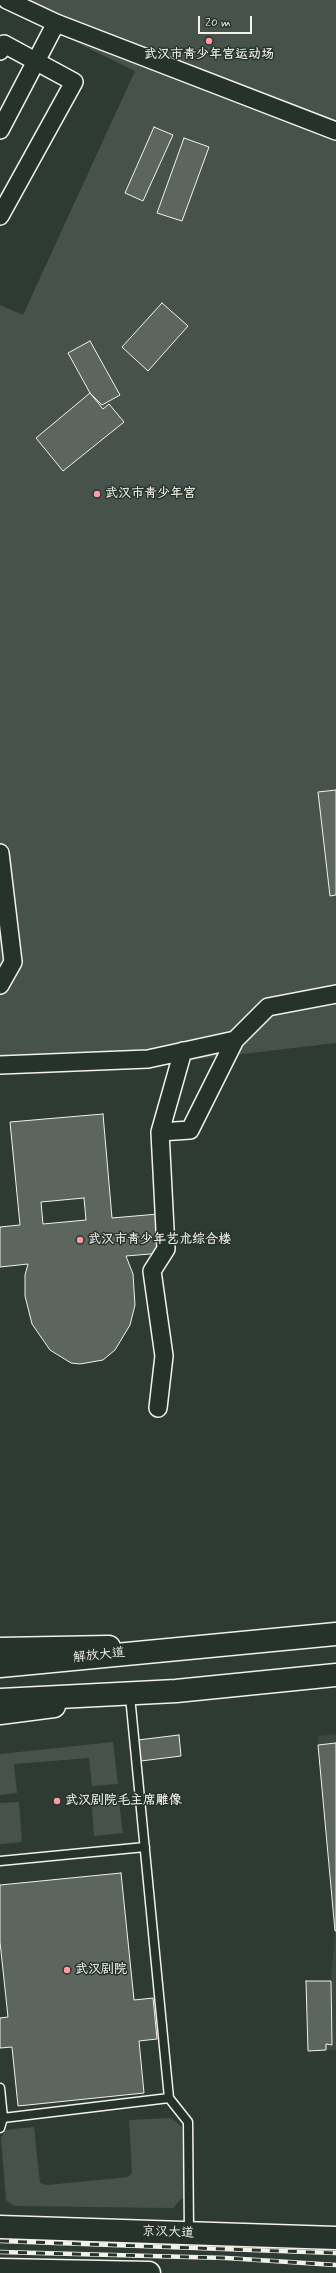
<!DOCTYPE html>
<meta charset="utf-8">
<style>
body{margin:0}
#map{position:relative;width:336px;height:2273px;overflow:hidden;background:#2e3b34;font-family:Mynerve,sans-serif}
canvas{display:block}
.scale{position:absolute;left:198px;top:16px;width:54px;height:18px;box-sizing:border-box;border:2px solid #f4f1e8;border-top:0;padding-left:5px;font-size:12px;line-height:14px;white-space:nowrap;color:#f4f1e8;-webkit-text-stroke:3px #26332d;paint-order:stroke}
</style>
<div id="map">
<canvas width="336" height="2273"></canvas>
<div class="scale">20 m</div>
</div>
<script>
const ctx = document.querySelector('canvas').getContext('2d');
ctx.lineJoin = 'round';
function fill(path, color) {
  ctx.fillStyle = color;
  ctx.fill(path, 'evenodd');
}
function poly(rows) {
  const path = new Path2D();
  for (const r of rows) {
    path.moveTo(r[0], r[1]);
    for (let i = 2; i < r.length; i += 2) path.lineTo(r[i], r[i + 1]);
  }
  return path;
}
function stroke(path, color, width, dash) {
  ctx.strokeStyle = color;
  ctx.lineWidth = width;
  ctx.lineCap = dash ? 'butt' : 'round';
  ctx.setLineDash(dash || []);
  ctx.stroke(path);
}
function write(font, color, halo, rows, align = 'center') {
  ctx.font = font + ' Mynerve,"LXGW WenKai TC",sans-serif';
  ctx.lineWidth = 3;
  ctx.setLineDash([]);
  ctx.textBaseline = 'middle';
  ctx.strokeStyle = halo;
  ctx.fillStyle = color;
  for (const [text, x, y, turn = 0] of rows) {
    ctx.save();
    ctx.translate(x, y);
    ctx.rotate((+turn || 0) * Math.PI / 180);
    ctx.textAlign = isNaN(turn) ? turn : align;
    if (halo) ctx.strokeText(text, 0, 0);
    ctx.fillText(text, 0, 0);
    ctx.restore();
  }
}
fill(poly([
 [336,1734,336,2050,308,2051,306,1981,331,1981,335,1931,318,1736]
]), '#3c4841');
fill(poly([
 [0,0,336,0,336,1043,157,1064,0,1073,0,305,23,315,135,71,0,5],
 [113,1742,118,1784,92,1786,89,1758,14,1764,17,1793,0,1795,0,1754],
 [118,1794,123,1833,94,1836,91,1796],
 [19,1802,22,1842,0,1844,0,1803],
 [171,2118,182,2127,184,2199,181,2199,173,2208,14,2206,6,2200,1,2138,5,2130,34,2127,40,2183,47,2185,128,2177,132,2173,129,2120]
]), '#48524c');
const building = poly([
 [154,127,173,135,143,201,125,193,154,127],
 [184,138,209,147,182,221,157,213,184,138],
 [162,303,188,326,148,371,122,347,162,303],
 [90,341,120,395,102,405,90,393,68,353,90,341],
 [90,393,103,409,109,404,124,422,63,471,36,438,90,393],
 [336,790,336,895,330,896,318,792,336,790],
 [103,1114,112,1218,158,1214,162,1253,126,1256,133,1274,135,1305,130,1325,115,1350,103,1360,80,1364,71,1363,50,1350,32,1324,25,1296,25,1275,28,1264,0,1267,0,1227,20,1225,10,1122,103,1114],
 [84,1198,86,1220,43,1224,41,1202,84,1198],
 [179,1735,181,1756,141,1761,138,1740,179,1735],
 [336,1743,336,1931,335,1931,318,1745,336,1743],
 [121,1873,134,2000,153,1998,157,2039,139,2041,144,2093,18,2106,12,2047,0,2048,0,2018,8,2017,0,1942,0,1885,121,1873],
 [306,1981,331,1981,332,2045,326,2044,326,2050,308,2051,306,1981]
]);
fill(building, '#5c655e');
stroke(building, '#f4f1e8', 1);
const lane = poly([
 [130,1696,169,2098,188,2122,189,2233],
 [0,1861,145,1847],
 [0,2088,3,2118,0,2128],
 [3,2118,169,2098]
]);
const street = poly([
 [7,0,56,23],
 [0,51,4,44,74,82,0,216],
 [0,130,56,23,336,131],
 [0,853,13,962,0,985],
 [0,1065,148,1059,235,1040],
 [160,1132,183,1051],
 [158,1408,164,1356,152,1271,166,1249,160,1132,190,1130,235,1040,268,1007,336,994]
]);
const secondary = poly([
 [0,1649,109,1647],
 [0,1713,54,1706],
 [0,2227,336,2238],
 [0,2270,149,2273]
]);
const primary = poly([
 [0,1666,336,1634],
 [0,1700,176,1691,336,1675]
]);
stroke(lane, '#f4f1e8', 11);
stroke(street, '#f4f1e8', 20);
stroke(secondary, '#f4f1e8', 25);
stroke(primary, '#f4f1e8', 25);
stroke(lane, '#26332d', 8);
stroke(street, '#26332d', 17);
stroke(secondary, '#26332d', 22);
stroke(primary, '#26332d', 22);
const rail = poly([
 [0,2241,336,2253],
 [0,2252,226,2258,336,2265]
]);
stroke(rail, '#f4f1e8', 4.5);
stroke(rail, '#26332d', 3, [9]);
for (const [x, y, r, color] of [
 [209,41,4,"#ff9aa2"],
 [97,494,4,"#ff9aa2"],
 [80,1240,4,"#ff9aa2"],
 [57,1801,4,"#ff9aa2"],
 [67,1970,4,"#ff9aa2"]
]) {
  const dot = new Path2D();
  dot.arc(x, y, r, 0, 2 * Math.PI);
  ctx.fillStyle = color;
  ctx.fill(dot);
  stroke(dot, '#26332d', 1.5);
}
write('bold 13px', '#f4f1e8', '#26332d', [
 ["武汉市青少年宫运动场",209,55,"center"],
 ["武汉市青少年宫",105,494],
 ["武汉市青少年艺术综合楼",88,1240],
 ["武汉剧院毛主席雕像",65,1801],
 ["武汉剧院",75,1970]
], 'left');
write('13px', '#f4f1e8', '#26332d', [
 ["解放大道",99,1656,-6],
 ["京汉大道",168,2233,2]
]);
</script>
